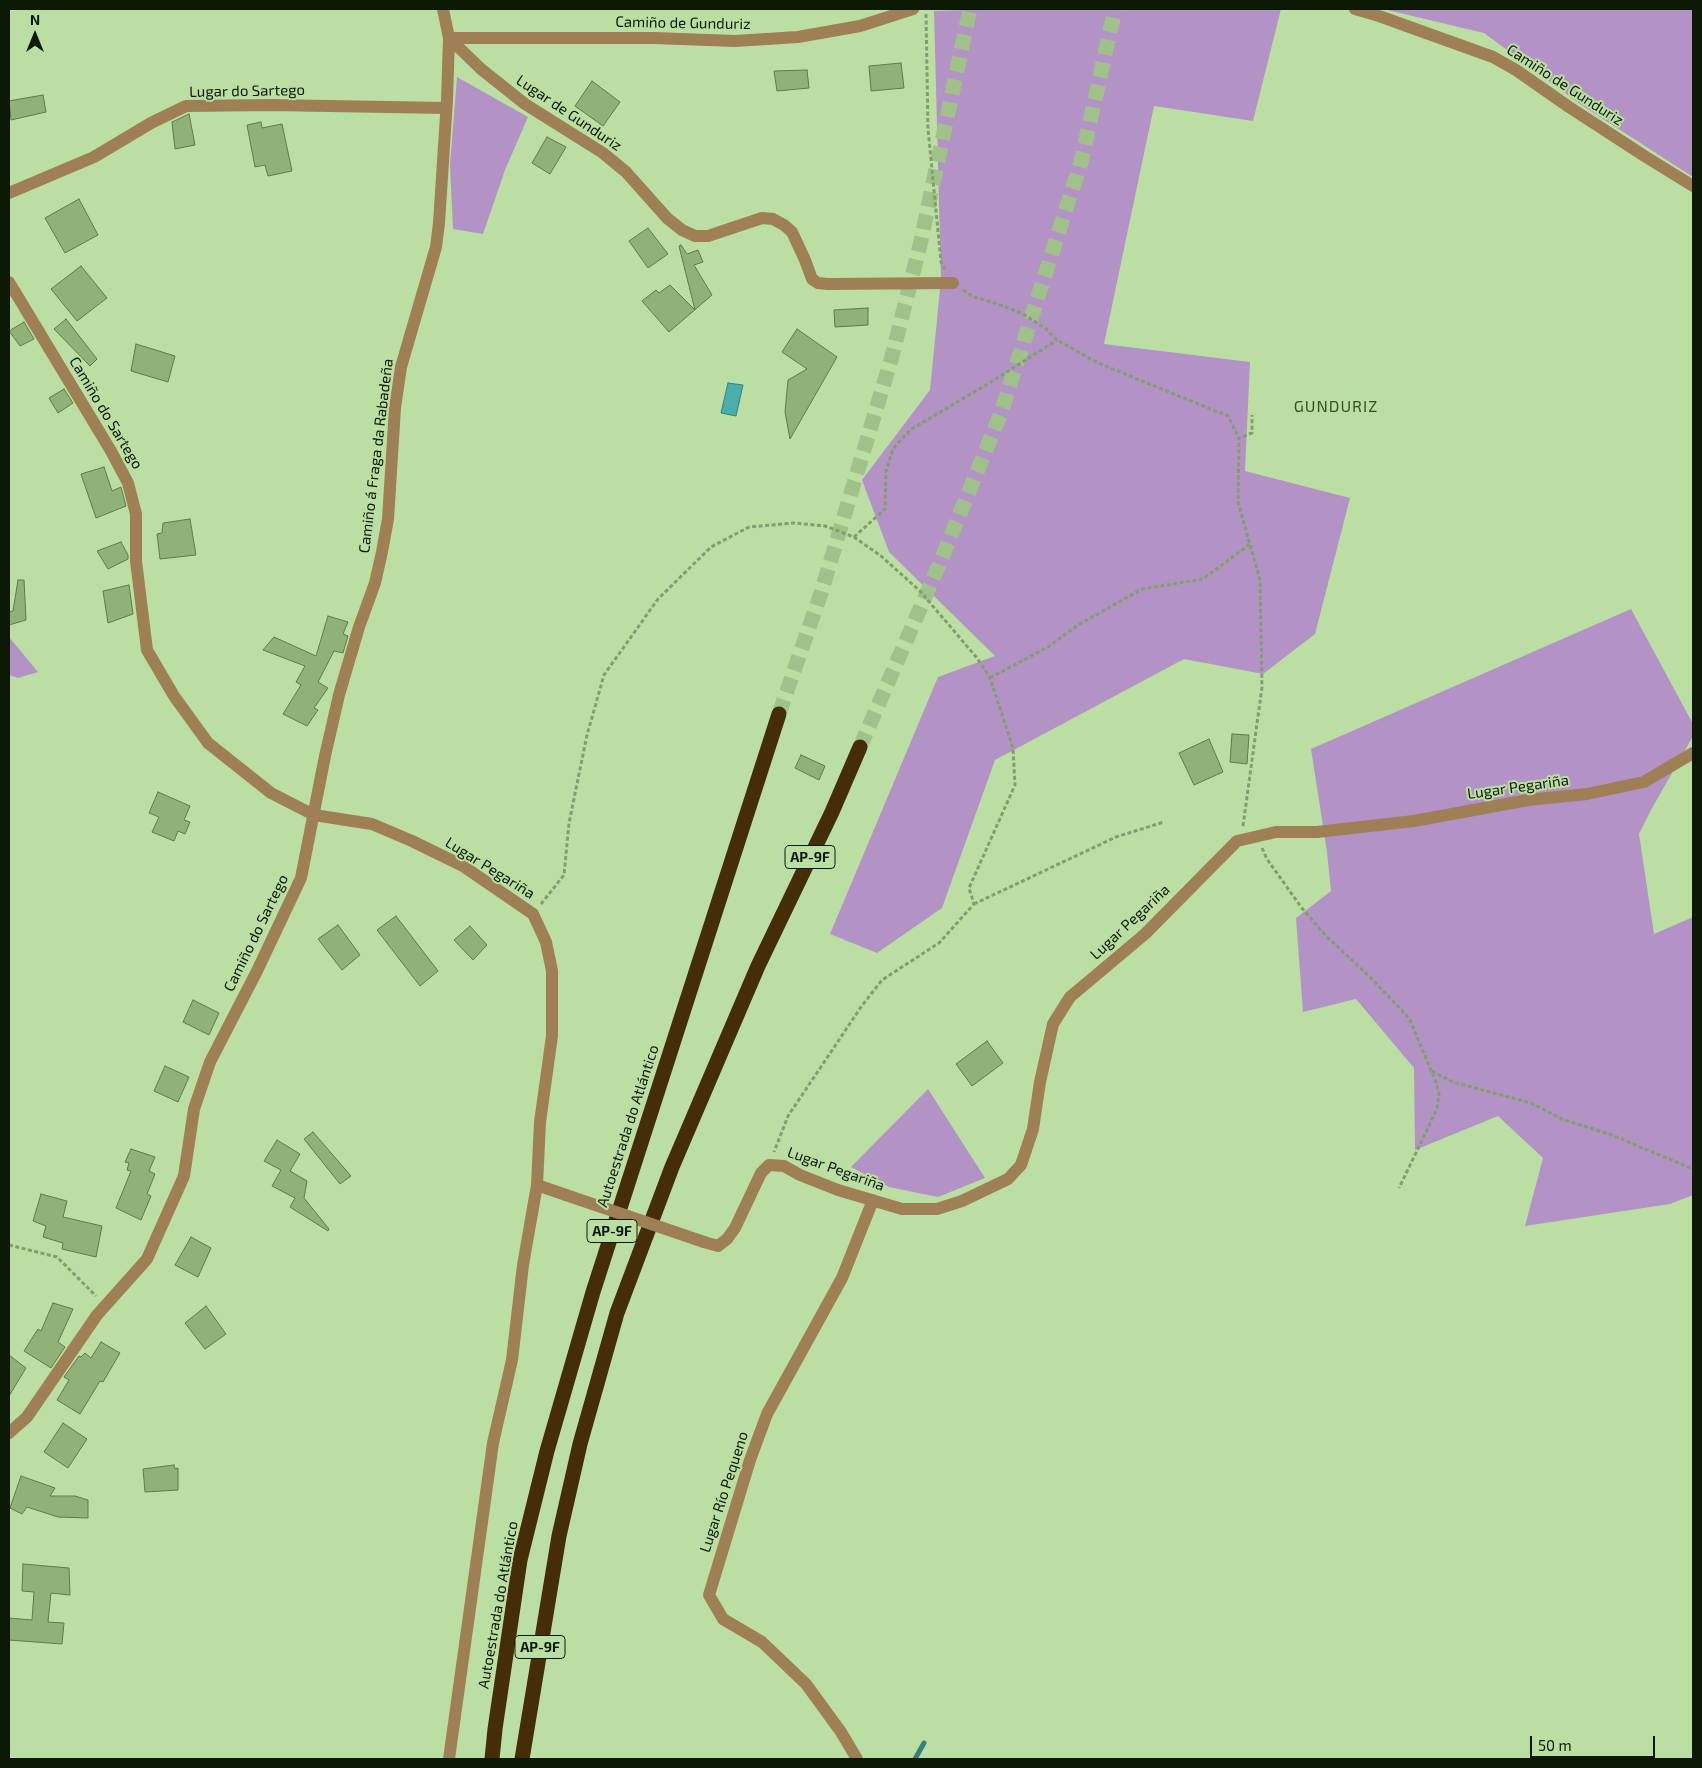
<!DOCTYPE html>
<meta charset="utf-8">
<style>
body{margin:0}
#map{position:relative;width:1702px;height:1768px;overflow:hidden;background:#bbdfa3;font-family:"Exo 2",sans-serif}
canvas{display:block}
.frame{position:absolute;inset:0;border:10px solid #0c1904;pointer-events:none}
.north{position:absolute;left:10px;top:10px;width:50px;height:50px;-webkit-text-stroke:4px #bbdfa3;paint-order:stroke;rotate:0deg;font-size:14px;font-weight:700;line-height:20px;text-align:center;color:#0c1904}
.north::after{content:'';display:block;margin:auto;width:18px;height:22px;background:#0c1904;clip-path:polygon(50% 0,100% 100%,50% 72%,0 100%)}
.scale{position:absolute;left:1530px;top:1736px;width:125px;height:22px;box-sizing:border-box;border:2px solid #0c1904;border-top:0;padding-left:6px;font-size:15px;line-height:18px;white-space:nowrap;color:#0c1904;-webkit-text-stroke:4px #bbdfa3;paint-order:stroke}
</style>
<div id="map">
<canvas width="1702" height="1768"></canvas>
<div class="frame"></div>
<div class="north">N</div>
<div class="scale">50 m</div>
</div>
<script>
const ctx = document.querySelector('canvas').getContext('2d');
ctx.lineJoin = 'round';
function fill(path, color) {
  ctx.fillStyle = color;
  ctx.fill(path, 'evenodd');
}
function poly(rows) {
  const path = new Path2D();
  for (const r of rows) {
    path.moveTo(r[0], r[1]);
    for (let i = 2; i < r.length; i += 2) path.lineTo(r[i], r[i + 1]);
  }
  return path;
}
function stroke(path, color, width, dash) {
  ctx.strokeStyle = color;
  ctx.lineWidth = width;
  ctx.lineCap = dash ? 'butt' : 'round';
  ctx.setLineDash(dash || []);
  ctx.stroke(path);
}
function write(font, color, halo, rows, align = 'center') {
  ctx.font = font + ' "Exo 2",sans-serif';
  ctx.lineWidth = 4;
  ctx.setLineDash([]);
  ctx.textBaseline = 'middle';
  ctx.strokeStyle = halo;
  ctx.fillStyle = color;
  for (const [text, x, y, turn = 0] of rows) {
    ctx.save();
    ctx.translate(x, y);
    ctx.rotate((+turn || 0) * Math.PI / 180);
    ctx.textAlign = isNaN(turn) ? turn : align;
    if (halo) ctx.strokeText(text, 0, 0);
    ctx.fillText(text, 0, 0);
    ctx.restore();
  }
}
fill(poly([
 [991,9,1281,9,1253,121,1154,106,1104,344,1250,362,1245,471,1350,498,1315,634,1263,674,1184,659,995,760,942,908,877,953,830,934,938,677,995,656,889,552,862,480,930,390,941,279,934,11],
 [1383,9,1693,9,1693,177,1580,104,1484,33],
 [457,77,528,117,505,170,483,234,453,229,450,165],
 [1631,609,1693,724,1693,736,1651,810,1639,834,1654,934,1693,917,1693,1195,1670,1204,1525,1226,1543,1158,1498,1116,1415,1150,1414,1068,1356,999,1303,1012,1296,918,1331,891,1327,852,1311,749],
 [9,637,38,672,18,678,9,675],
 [928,1089,985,1178,938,1197,889,1187,851,1167]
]), '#b393c5');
const water = poly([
 [728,383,743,385,736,416,721,413,728,383]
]);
fill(water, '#4aaeac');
stroke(water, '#37817a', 1);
stroke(poly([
 [915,1759,924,1743]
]), '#37817a', 5);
const building = poly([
 [901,63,904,88,871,91,869,66,901,63],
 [807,70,809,88,777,91,774,71,807,70],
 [592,81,620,102,603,126,575,106,592,81],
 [43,95,46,112,11,120,9,101,43,95],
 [189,114,195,145,175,149,172,122,189,114],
 [261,122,262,128,282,124,292,171,268,176,265,165,255,167,247,125,261,122],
 [547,137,566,147,550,174,532,163,547,137],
 [79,199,98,235,65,253,45,218,79,199],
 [648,228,668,254,648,268,629,241,648,228],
 [681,245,687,254,698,250,703,262,694,265,712,295,669,332,642,301,656,290,659,293,670,285,695,310,679,246,681,245],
 [81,266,107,298,77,321,51,289,81,266],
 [868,308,868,325,835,327,834,310,868,308],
 [66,319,97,359,90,366,54,329,66,319],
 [24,322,34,339,20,346,9,331,24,322],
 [797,329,837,357,790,439,785,412,788,380,807,369,782,352,797,329],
 [136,344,175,356,168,382,131,371,136,344],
 [64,389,73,403,58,413,49,398,64,389],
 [104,467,112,491,121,487,126,506,96,518,81,474,104,467],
 [190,519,196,555,160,559,157,534,162,533,163,523,190,519],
 [121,542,128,555,128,559,108,569,97,551,121,542],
 [18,580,24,580,26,620,9,625,9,612,13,611,18,580],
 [129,585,133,614,108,623,103,591,129,585],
 [328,616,348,622,343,634,348,636,343,653,334,651,318,682,328,688,314,708,318,710,307,726,283,714,301,685,296,682,305,666,263,650,274,637,316,656,328,616],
 [1232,734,1249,735,1247,764,1230,762,1232,734],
 [1209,739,1223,772,1194,785,1179,753,1209,739],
 [801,755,825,766,819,780,795,768,801,755],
 [158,792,190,806,184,820,190,822,185,834,178,831,174,841,152,832,159,817,149,813,158,792],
 [396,916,438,971,420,986,377,930,396,916],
 [338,925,360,955,342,970,318,939,338,925],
 [470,926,487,945,473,960,454,940,470,926],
 [193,1000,219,1013,209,1035,183,1022,193,1000],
 [987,1041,1003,1063,972,1086,956,1064,987,1041],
 [165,1066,189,1077,178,1102,154,1091,165,1066],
 [313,1132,351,1176,340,1184,304,1139,313,1132],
 [277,1140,300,1154,290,1171,307,1181,304,1198,329,1229,328,1231,290,1207,295,1198,272,1186,281,1170,264,1161,277,1140],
 [131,1149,155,1157,149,1171,155,1174,147,1194,151,1196,141,1220,116,1208,131,1171,127,1170,129,1163,125,1162,131,1149],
 [41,1194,67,1201,63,1217,102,1226,96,1257,62,1249,63,1243,43,1237,46,1226,33,1221,41,1194],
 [191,1237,211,1248,198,1277,175,1265,191,1237],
 [53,1303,73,1309,58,1342,65,1347,51,1368,24,1351,38,1329,41,1331,53,1303],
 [206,1306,226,1334,205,1349,185,1323,206,1306],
 [101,1342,120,1353,103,1382,100,1381,80,1414,57,1400,69,1380,64,1377,79,1356,81,1357,85,1353,91,1358,101,1342],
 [9,1355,26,1368,9,1396,9,1355],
 [63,1423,87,1439,68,1468,44,1452,63,1423],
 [174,1465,175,1469,178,1468,178,1490,145,1492,143,1469,174,1465],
 [21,1476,55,1488,50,1496,75,1496,88,1500,88,1518,58,1517,27,1507,22,1514,10,1508,21,1476],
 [23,1564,69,1568,70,1595,51,1593,48,1622,64,1623,62,1644,9,1640,9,1618,32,1620,34,1592,22,1591,23,1564]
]);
fill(building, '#90b279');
stroke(building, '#5c7c45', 1);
stroke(poly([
 [779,714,821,593,891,360,920,245,970,9],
 [860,747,939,565,1001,413,1081,162,1115,9]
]), '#a1c18b', 15, [15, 8]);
stroke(poly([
 [926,14,928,129,941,262,945,269],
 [963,290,974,297,998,304,1023,314,1046,329,1057,340,1098,363,1228,416,1239,438],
 [854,537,885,509,886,471,893,449,910,430,991,382,1057,340],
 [990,678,1048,647,1078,625,1142,589,1203,579,1250,544],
 [1243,826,1262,687,1260,580,1238,502,1239,438,1252,433,1252,415],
 [1262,848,1267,859,1301,907,1326,936,1370,977,1409,1018,1436,1082,1439,1094,1437,1109,1399,1188],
 [541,904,564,875,569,823,587,735,604,675,658,599,711,547,749,527,794,523,825,526,854,537,881,556,920,591,977,658,990,678,1013,748,1015,785,969,888,974,904,939,943,882,980,861,1007,788,1116,774,1152],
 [974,904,1116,837,1164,822],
 [1432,1071,1453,1082,1531,1103,1562,1119,1612,1135,1693,1169],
 [9,1245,57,1257,96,1296]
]), '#819e6e', 3, [4, 2.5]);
stroke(poly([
 [1355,9,1379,16,1493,57,1516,70,1569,107,1646,157,1693,186],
 [449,38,481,69,525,104,603,153,626,172,667,218,682,230,695,236,708,236,762,218,773,219,784,225,792,232,805,260,812,279,818,283,828,284,953,283],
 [449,38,654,38,735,41,798,37,860,26,913,9],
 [9,193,94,157,151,123,186,106,271,105,446,108],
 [9,282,111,451,128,483,136,514,136,561,147,650,174,696,208,743,271,793,314,815,372,824,412,841,463,866,533,914,546,942,552,971,552,1036,540,1122,537,1185,566,1195],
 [704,1242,718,1246,727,1239,735,1228,761,1173,769,1165,784,1166,800,1175,838,1190,902,1209,937,1209,962,1201,1008,1179,1021,1165,1033,1129,1040,1082,1053,1024,1070,997,1145,934,1237,841,1276,832,1317,832,1414,821,1528,800,1587,794,1644,782,1693,753],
 [9,1433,27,1417,97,1315,147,1259,184,1176,194,1109,210,1062,257,971,301,878,325,756,339,695,359,627,375,583,382,552,388,519,395,408,401,367,436,247,439,223,447,100,449,38,443,9],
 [449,1759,493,1443,512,1360,523,1265,537,1185],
 [857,1759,841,1732,806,1684,762,1642,723,1619,709,1595,750,1460,767,1414,842,1278,873,1200]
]), '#9f7f56', 12);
stroke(poly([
 [492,1759,495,1729,520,1560,547,1451,593,1292,779,714],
 [522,1759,559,1536,580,1444,617,1313,672,1167,758,966,832,812,860,747]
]), '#452d08', 15);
stroke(poly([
 [566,1195,704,1242]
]), '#9f7f56', 12);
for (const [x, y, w] of [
 [810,857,50],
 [612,1231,50],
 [540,1647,50]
]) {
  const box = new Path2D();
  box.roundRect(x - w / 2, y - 11.5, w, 23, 4);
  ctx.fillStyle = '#bbdfa3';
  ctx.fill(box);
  stroke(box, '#0c1904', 1);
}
write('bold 14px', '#0c1904', null, [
 ["AP-9F",810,857],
 ["AP-9F",612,1231],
 ["AP-9F",540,1647]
]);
write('15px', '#0c1904', '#bbdfa3', [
 ["Camiño de Gunduriz",683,23,1],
 ["Camiño de Gunduriz",1565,85,33],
 ["Lugar do Sartego",247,91,-1],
 ["Lugar de Gunduriz",569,113,34],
 ["Camiño do Sartego",106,413,59],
 ["Camiño á Fraga da Rabadeña",376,456,-83],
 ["Lugar Pegariña",1518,787,-8],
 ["Lugar Pegariña",490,868,32],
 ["Lugar Pegariña",1130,922,-43],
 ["Camiño do Sartego",256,933,-64],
 ["Autoestrada do Atlántico",628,1126,-72],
 ["Lugar Pegariña",836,1169,20],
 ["Lugar Río Pequeno",724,1492,-72],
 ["Autoestrada do Atlántico",498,1605,-80]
]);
ctx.letterSpacing = '1px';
write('16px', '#35531d', '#bbdfa3', [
 ["GUNDURIZ",1336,407]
]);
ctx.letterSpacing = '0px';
</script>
